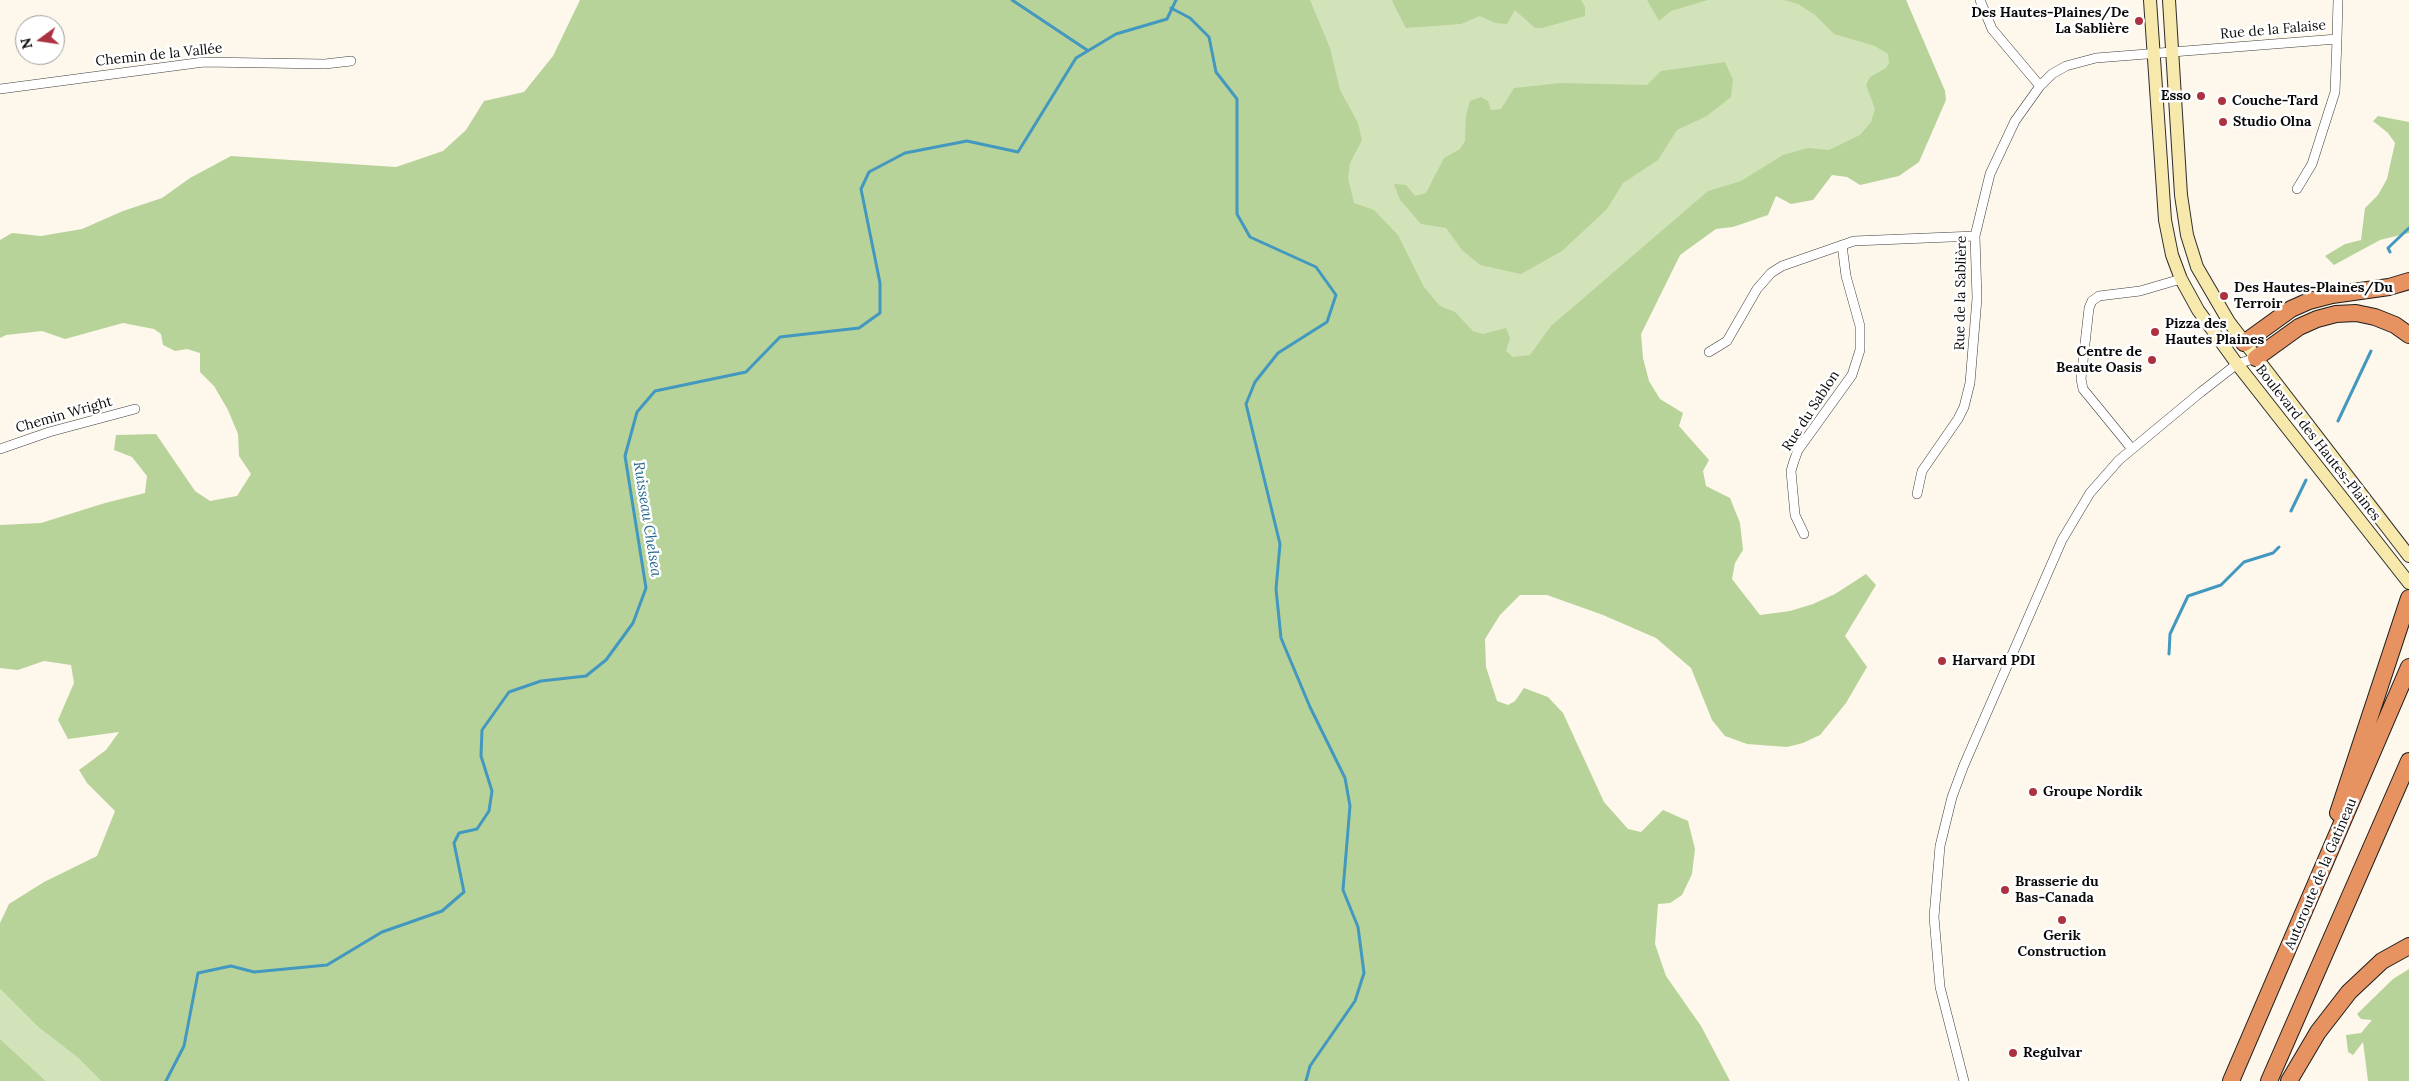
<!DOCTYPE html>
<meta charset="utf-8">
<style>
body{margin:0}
#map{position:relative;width:2409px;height:1081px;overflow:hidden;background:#fdf8eb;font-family:Lora,serif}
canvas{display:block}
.north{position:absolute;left:15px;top:15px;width:50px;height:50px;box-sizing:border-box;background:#fff;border:1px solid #9d9d9d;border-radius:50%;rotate:256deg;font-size:14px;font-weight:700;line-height:20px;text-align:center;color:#0b0b0b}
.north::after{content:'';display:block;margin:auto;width:18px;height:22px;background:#ac3242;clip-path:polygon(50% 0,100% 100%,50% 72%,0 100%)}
</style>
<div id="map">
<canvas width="2409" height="1081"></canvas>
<div class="north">N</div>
</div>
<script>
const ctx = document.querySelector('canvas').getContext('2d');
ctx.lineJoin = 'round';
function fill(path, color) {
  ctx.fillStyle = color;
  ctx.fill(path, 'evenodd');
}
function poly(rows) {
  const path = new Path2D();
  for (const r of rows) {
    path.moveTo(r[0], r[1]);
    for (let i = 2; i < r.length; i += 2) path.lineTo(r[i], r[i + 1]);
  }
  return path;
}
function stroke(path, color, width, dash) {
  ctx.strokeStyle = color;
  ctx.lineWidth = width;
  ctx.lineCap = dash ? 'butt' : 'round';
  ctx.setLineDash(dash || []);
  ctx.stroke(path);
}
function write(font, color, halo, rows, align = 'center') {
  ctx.font = font + ' Lora,serif';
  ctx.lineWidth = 5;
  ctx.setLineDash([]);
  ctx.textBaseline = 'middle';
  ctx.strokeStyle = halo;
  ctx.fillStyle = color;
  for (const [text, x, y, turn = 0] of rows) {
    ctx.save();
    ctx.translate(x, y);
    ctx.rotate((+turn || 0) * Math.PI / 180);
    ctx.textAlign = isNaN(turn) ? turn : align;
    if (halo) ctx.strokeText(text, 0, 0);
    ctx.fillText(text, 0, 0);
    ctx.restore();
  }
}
fill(poly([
 [1176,0,1906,0,1945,91,1908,164,1836,169,1736,207,1680,255,1641,334,1264,478],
 [0,989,38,1027,77,1057,101,1081,46,1081,0,1039]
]), '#d2e3b9');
fill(poly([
 [580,0,1310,0,1330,48,1340,90,1358,123,1362,140,1350,163,1348,178,1354,203,1374,210,1398,235,1424,287,1440,306,1455,312,1473,331,1483,334,1506,328,1510,338,1506,351,1513,357,1530,355,1551,326,1708,191,1741,181,1783,155,1808,148,1829,150,1860,135,1871,122,1875,109,1866,85,1870,77,1886,68,1889,63,1888,54,1875,46,1834,34,1815,15,1798,4,1784,0,1906,0,1945,91,1946,100,1919,162,1899,176,1860,185,1847,177,1832,175,1813,200,1791,204,1776,196,1768,215,1733,227,1716,229,1680,255,1641,334,1643,358,1649,381,1660,399,1683,413,1679,426,1709,460,1703,471,1706,486,1730,498,1740,523,1743,550,1735,563,1732,579,1760,615,1790,611,1813,604,1835,594,1866,574,1876,585,1845,636,1867,667,1846,703,1820,735,1803,743,1787,747,1747,744,1725,736,1712,720,1691,668,1656,638,1603,615,1547,595,1520,595,1500,615,1485,639,1486,667,1497,701,1508,705,1515,701,1524,688,1548,697,1563,713,1604,802,1628,829,1641,832,1663,810,1688,821,1695,849,1692,874,1682,895,1670,903,1658,904,1655,944,1666,976,1701,1026,1730,1081,101,1081,77,1057,38,1027,0,989,0,923,9,904,44,882,97,856,115,811,87,783,79,770,106,750,119,732,68,739,58,720,74,683,71,665,44,661,18,670,0,668,0,525,41,523,105,503,145,493,147,476,132,457,114,450,116,435,156,434,195,491,210,501,237,496,251,474,239,456,238,434,228,410,214,386,200,372,200,353,187,349,175,351,163,345,161,334,154,329,123,323,65,339,42,331,6,335,0,338,0,240,12,233,41,236,82,229,123,211,162,198,190,178,231,156,396,167,443,151,466,130,484,101,524,92,553,56],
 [1393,0,1581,0,1585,7,1585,16,1542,28,1535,28,1515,10,1507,24,1495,23,1480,16,1461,24,1406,28,1392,1],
 [1647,0,1708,0,1671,11,1659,21],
 [1725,62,1733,80,1731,97,1707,116,1677,130,1658,160,1623,183,1607,209,1562,251,1521,274,1480,265,1462,250,1446,228,1421,224,1400,200,1394,184,1406,185,1415,196,1426,193,1444,158,1460,149,1465,141,1466,115,1470,101,1481,97,1488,101,1491,110,1501,109,1514,88,1561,83,1647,85,1661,71],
 [2378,116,2409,122,2409,233,2380,240,2334,265,2325,256,2345,244,2361,240,2365,208,2378,195,2387,179,2395,143,2388,133,2373,121],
 [2409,969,2409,1081,2368,1081,2363,1042,2353,1055,2348,1052,2346,1035,2361,1033,2372,1020,2361,1019,2357,1014,2393,979],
 [0,1039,46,1081,0,1081]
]), '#b8d39a');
stroke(poly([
 [1012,0,1087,50],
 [1171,8,1190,18,1209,37,1216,72,1237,99,1237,214,1250,237,1316,267,1336,295,1327,322,1278,353,1255,382,1246,404,1280,544,1276,589,1281,638,1310,707,1345,778,1350,806,1343,890,1358,927,1364,973,1355,1001,1310,1066,1306,1081],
 [2390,252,2388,248,2409,228],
 [2338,421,2371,351],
 [2291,511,2306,480],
 [2169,654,2170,634,2188,596,2221,585,2244,562,2273,553,2279,547],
 [166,1081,184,1046,198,973,231,966,254,972,327,965,382,932,442,911,464,892,454,843,459,833,477,829,489,811,492,791,481,756,482,730,509,692,541,681,586,676,606,660,633,623,646,588,625,456,637,412,655,391,746,372,780,337,859,328,880,313,880,283,861,189,869,172,905,153,967,141,1018,152,1076,58,1116,34,1167,19,1176,0]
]), '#4398bf', 3);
const street = poly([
 [1980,0,1992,29,2040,86],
 [0,89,204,62,325,64,351,61],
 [2297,189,2312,164,2335,92,2337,39],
 [1709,352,1727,341,1757,289,1771,273,1782,266,1854,241,1975,236],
 [0,449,49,432,135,409],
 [2132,449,2083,389,2081,379,2089,308,2092,301,2099,296,2140,291,2181,279],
 [1917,494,1922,471,1958,419,1964,407,1970,383,1977,298,1975,236,1990,174,2015,121,2040,86,2052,74,2066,66,2096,58,2337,39,2338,0],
 [1804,534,1795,515,1791,471,1794,461,1798,450,1852,375,1860,350,1860,326,1846,276,1842,245],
 [1964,1081,1940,987,1934,917,1940,846,1952,797,1964,765,2062,540,2090,493,2119,460,2201,392,2237,364,2256,358]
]);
const secondary = poly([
 [2150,0,2165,220,2172,255,2181,279,2198,310,2237,364,2409,583],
 [2169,0,2181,195,2187,235,2197,267,2229,322,2409,556]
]);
const highway = poly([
 [2244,343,2291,309,2309,301,2332,295,2389,287,2409,281],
 [2256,358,2299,327,2317,319,2336,314,2356,313,2375,317,2395,325,2409,335],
 [2338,813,2409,598],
 [2231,1081,2409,667],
 [2269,1081,2409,761],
 [2289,1081,2318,1032,2349,992,2382,961,2409,946]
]);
stroke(street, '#3e3e3e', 10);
stroke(secondary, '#2d2d2d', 14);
stroke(highway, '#1c1c1c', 18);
stroke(street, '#fff', 9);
stroke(secondary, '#f7e8ac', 12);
stroke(highway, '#e69261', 16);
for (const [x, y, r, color] of [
 [2139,21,5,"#ac3242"],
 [2201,96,5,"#ac3242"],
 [2222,101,5,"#ac3242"],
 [2223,122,5,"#ac3242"],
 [2224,296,5,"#ac3242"],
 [2155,332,5,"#ac3242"],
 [2152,360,5,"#ac3242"],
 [1942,661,5,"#ac3242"],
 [2033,792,5,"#ac3242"],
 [2005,890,5,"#ac3242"],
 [2062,920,5,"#ac3242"],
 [2013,1053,5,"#ac3242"]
]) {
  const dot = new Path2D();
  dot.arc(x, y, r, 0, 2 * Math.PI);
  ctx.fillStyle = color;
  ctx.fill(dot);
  stroke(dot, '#fff', 2);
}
write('bold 14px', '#0b0b0b', '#fff', [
 ["Des Hautes-Plaines/De",2129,13,"right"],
 ["La Sablière",2129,29,"right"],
 ["Esso",2191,96,"right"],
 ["Couche-Tard",2232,101],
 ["Studio Olna",2233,122],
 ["Des Hautes-Plaines/Du",2234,288],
 ["Terroir",2234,304],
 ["Pizza des",2165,324],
 ["Hautes Plaines",2165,340],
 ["Centre de",2142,352,"right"],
 ["Beaute Oasis",2142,368,"right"],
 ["Harvard PDI",1952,661],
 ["Groupe Nordik",2043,792],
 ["Brasserie du",2015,882],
 ["Bas-Canada",2015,898],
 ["Gerik",2062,936,"center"],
 ["Construction",2062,952,"center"],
 ["Regulvar",2023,1053]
], 'left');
write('14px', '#0b0b0b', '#fff', [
 ["Rue de la Falaise",2273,30,-5],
 ["Chemin de la Vallée",159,55,-6],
 ["Rue de la Sablière",1961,293,-89],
 ["Rue du Sablon",1811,411,-57],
 ["Chemin Wright",64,415,-16],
 ["Boulevard des Hautes-Plaines",2318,443,52],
 ["Autoroute de la Gatineau",2321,874,-67]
]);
write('italic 15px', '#22688f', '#fff', [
 ["Ruisseau Chelsea",647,519,81]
]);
</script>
